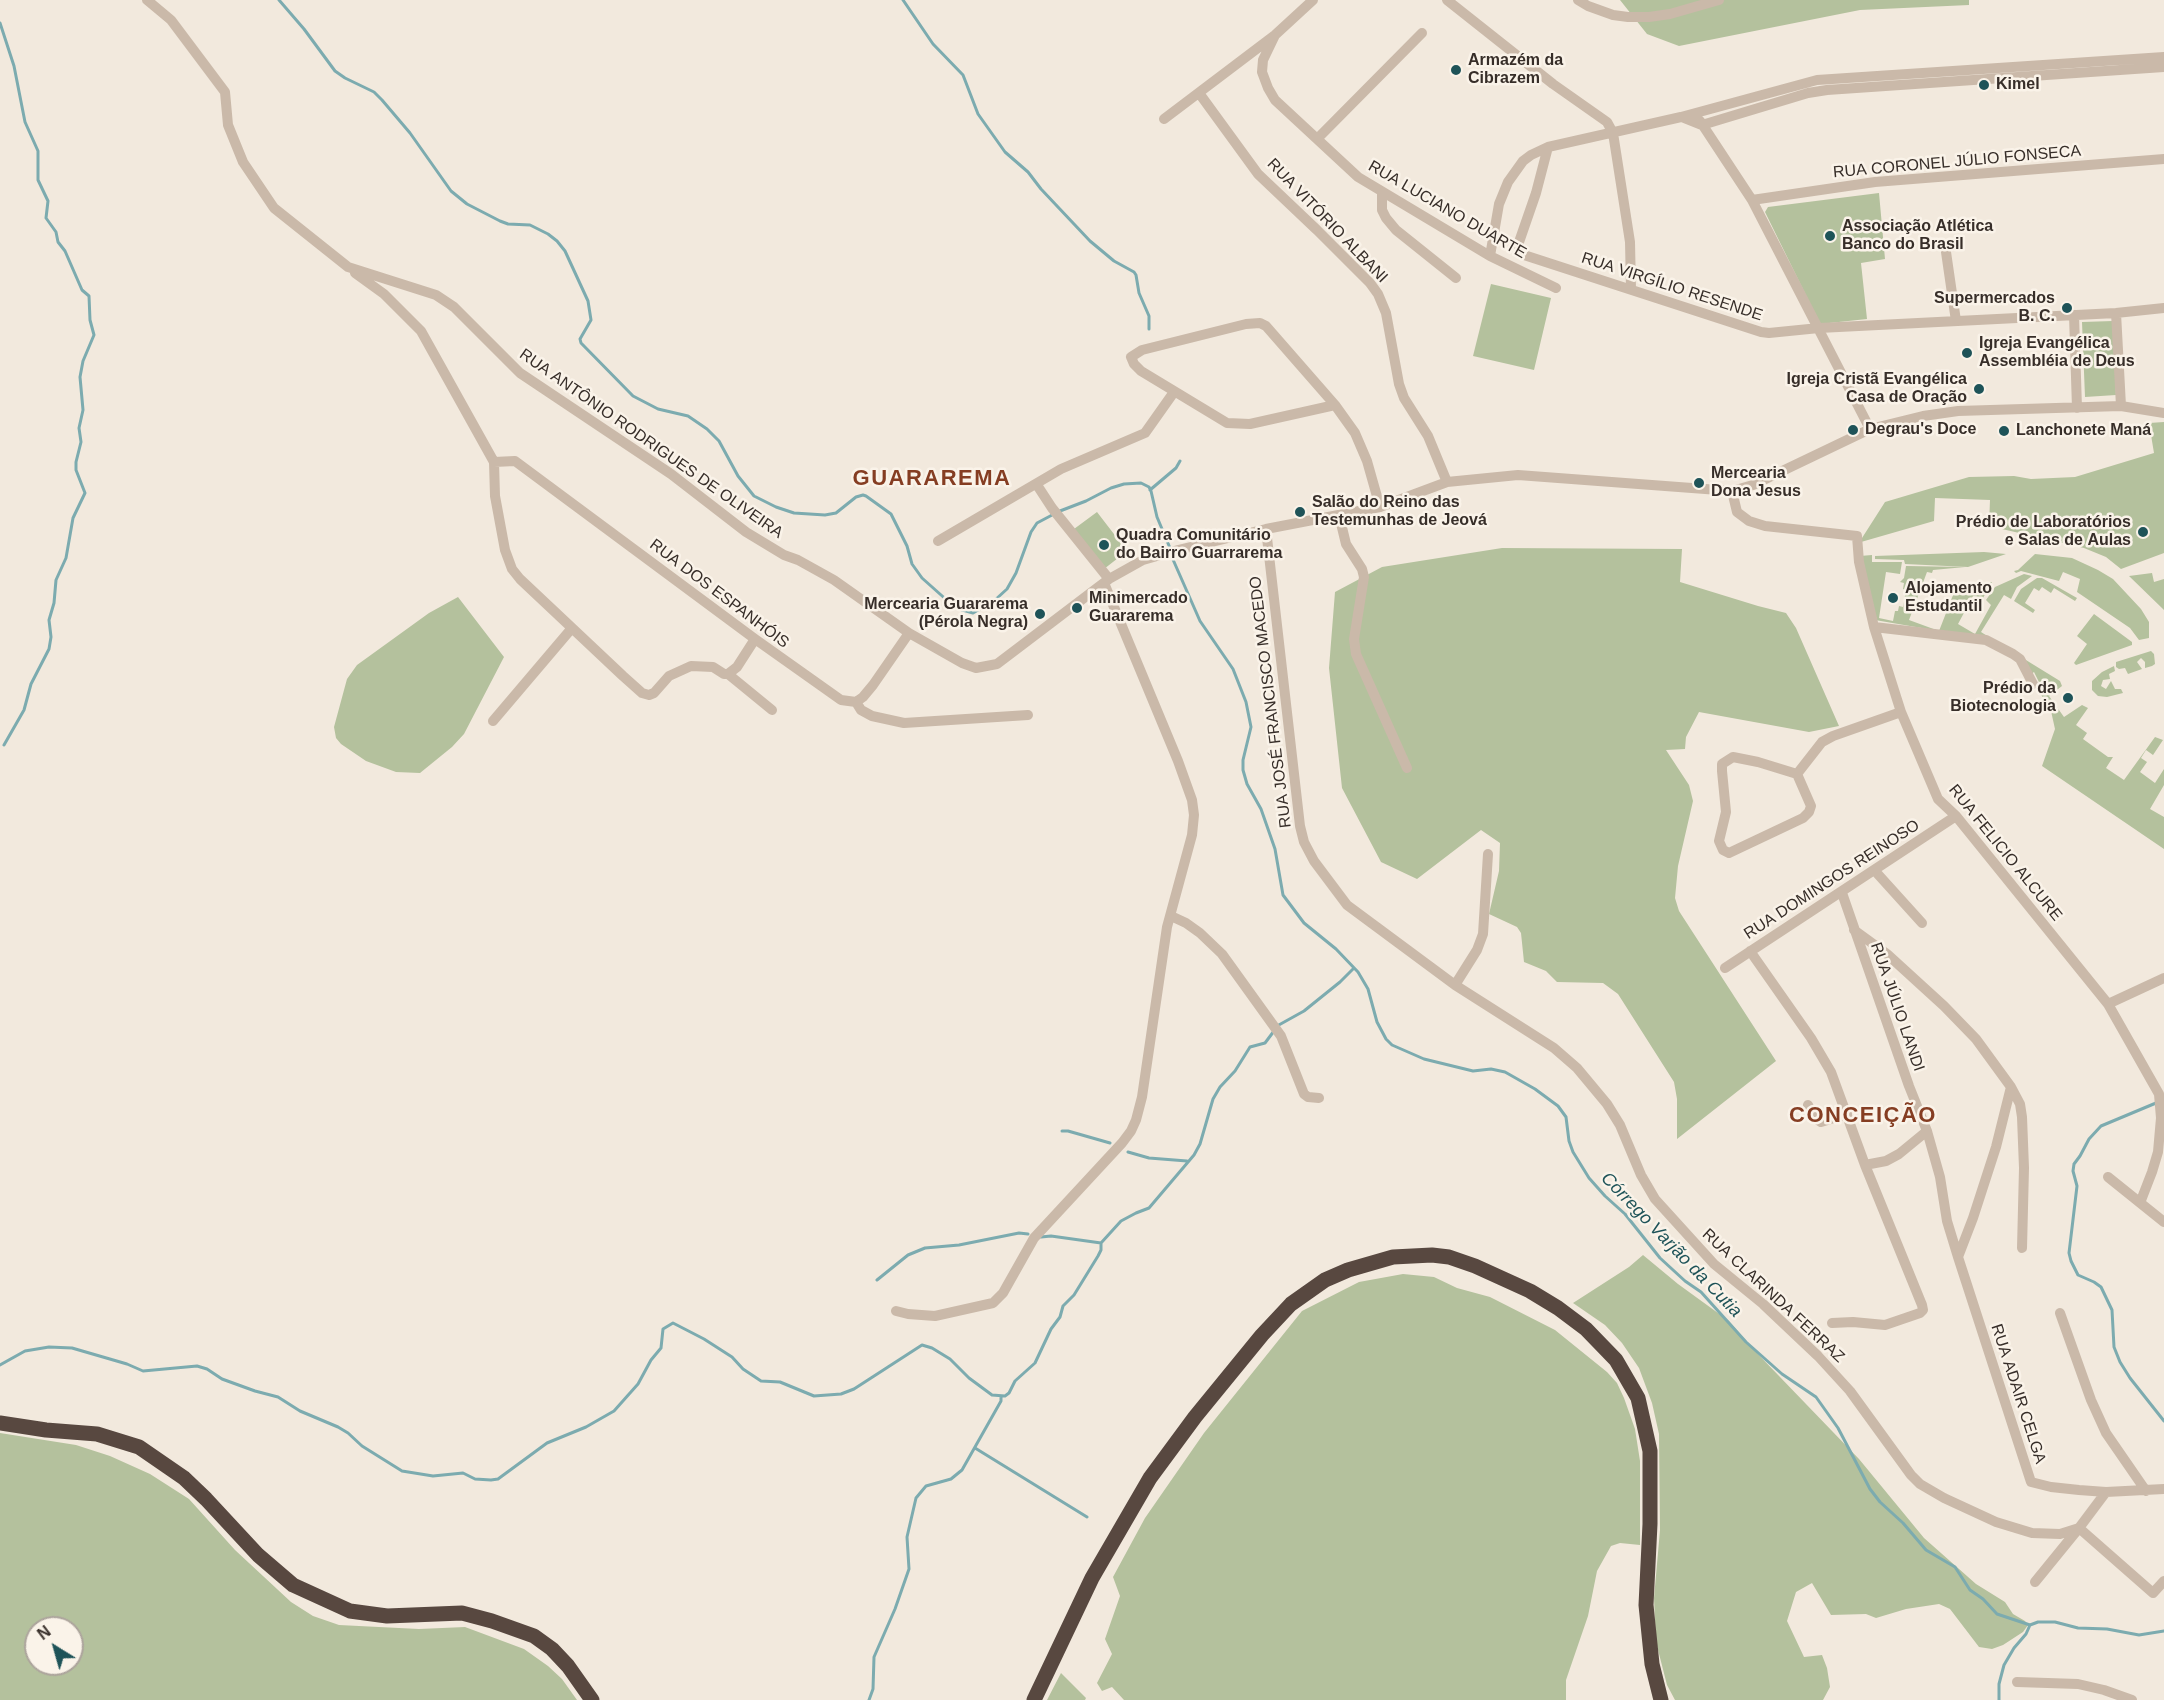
<!DOCTYPE html>
<meta charset="utf-8">
<style>
body{margin:0}
#map{position:relative;width:2164px;height:1700px;overflow:hidden;background:#f2e9dd;font-family:Helvetica,sans-serif}
canvas{display:block}
.north{position:absolute;left:24px;top:1616px;width:60px;height:60px;box-sizing:border-box;background:#faf3e9;border:2px solid #aca49c;border-radius:50%;rotate:323deg;font-size:16px;font-weight:700;line-height:24px;text-align:center;color:#372e29}
.north::after{content:'';display:block;margin:auto;width:21px;height:27px;background:#1e5358;clip-path:polygon(50% 0,100% 100%,50% 72%,0 100%)}
</style>
<div id="map">
<canvas width="2164" height="1700"></canvas>
<div class="north">N</div>
</div>
<script>
const ctx = document.querySelector('canvas').getContext('2d');
ctx.lineJoin = 'round';
function fill(path, color) {
  ctx.fillStyle = color;
  ctx.fill(path, 'evenodd');
}
function poly(rows) {
  const path = new Path2D();
  for (const r of rows) {
    path.moveTo(r[0], r[1]);
    for (let i = 2; i < r.length; i += 2) path.lineTo(r[i], r[i + 1]);
  }
  return path;
}
function stroke(path, color, width, dash) {
  ctx.strokeStyle = color;
  ctx.lineWidth = width;
  ctx.lineCap = dash ? 'butt' : 'round';
  ctx.setLineDash(dash || []);
  ctx.stroke(path);
}
function write(font, color, halo, rows, align = 'center') {
  ctx.font = font + ' Helvetica,sans-serif';
  ctx.lineWidth = 5;
  ctx.setLineDash([]);
  ctx.textBaseline = 'middle';
  ctx.strokeStyle = halo;
  ctx.fillStyle = color;
  for (const [text, x, y, turn = 0] of rows) {
    ctx.save();
    ctx.translate(x, y);
    ctx.rotate((+turn || 0) * Math.PI / 180);
    ctx.textAlign = isNaN(turn) ? turn : align;
    if (halo) ctx.strokeText(text, 0, 0);
    ctx.fillText(text, 0, 0);
    ctx.restore();
  }
}
fill(poly([
 [1620,0,1969,0,1969,5,1860,10,1679,46,1647,34],
 [1879,193,1885,259,1861,263,1867,319,1820,324,1765,212,1768,207],
 [1491,284,1551,298,1534,370,1473,356],
 [2113,321,2116,395,2085,397,2082,322],
 [2164,422,2164,553,2121,569,2106,557,2084,548,1989,526,1990,500,1935,498,1934,521,1861,542,1862,538,1885,502,1969,477,2014,476,2031,479,2075,477,2154,453,2149,423],
 [1097,512,1127,551,1104,569,1074,529],
 [1502,548,1682,549,1680,582,1758,606,1786,613,1796,628,1839,726,1809,732,1699,712,1686,737,1685,749,1666,750,1689,785,1693,801,1678,866,1675,898,1679,911,1776,1061,1677,1139,1677,1099,1674,1082,1618,994,1603,983,1557,982,1546,971,1524,962,1521,933,1517,927,1489,914,1499,871,1500,843,1481,830,1417,879,1381,862,1342,788,1329,668,1335,592,1382,567],
 [1984,552,2006,554,1968,567,1905,564,1904,560,1875,559,1875,556],
 [2035,554,2072,558,2098,570,2113,579,2141,609,2149,622,2149,638,2139,640,2130,628,2077,592,2080,579,2063,572,2059,581,2021,571,2016,573,2014,571,2018,570],
 [1872,555,1872,562,1902,562,1900,574,1886,572,1879,618,1893,621,1895,611,1898,611,1899,606,1903,607,1906,590,1903,589,1904,583,1900,582,1904,578,1906,566,1965,567,1933,570,1932,573,1927,572,1909,620,1939,631,1957,585,1954,583,1992,582,1983,598,1973,596,1958,624,1975,634,1991,605,1986,600,1995,587,2024,574,2032,576,2017,587,2011,599,2004,595,1981,632,2006,648,1939,631,1875,620,1860,556],
 [2152,573,2154,582,2164,579,2164,610,2129,576],
 [2037,578,2042,578,2077,598,2075,601,2054,588,2051,593,2042,587,2039,591,2034,588,2025,603,2035,610,2033,613,2014,601,2021,589],
 [458,597,504,657,464,734,452,747,420,773,396,772,366,761,341,744,336,738,334,727,347,679,357,665,429,613],
 [2094,614,2132,642,2132,645,2076,665,2074,663,2087,644,2077,636],
 [2151,651,2154,654,2155,664,2152,666,2145,668,2145,662,2141,658,2137,662,2142,669,2128,674,2125,668,2119,669,2116,667,2116,662],
 [2021,657,2060,681,2062,686,2049,696,2064,717,2082,705,2088,708,2076,725,2087,733,2083,739,2108,757,2113,757,2106,768,2124,780,2155,737,2163,740,2153,755,2146,750,2141,758,2147,762,2140,772,2155,783,2164,769,2164,785,2150,809,2164,817,2164,849,2042,766,2055,729,2051,711,2035,685,2039,682,2034,672,2030,675],
 [2114,666,2115,671,2109,674,2110,679,2103,680,2101,686,2106,689,2111,681,2115,689,2121,689,2123,693,2107,697,2098,696,2092,690,2092,681,2102,672],
 [1643,1255,1678,1284,1729,1321,1753,1349,1859,1459,1924,1538,1976,1584,2005,1602,2013,1614,2025,1621,2028,1625,2023,1632,2003,1645,1992,1649,1979,1647,1950,1609,1939,1604,1906,1609,1876,1618,1866,1614,1831,1615,1812,1583,1796,1592,1787,1621,1804,1657,1822,1655,1827,1668,1830,1687,1823,1700,1675,1700,1667,1685,1656,1642,1654,1598,1660,1530,1659,1434,1652,1403,1639,1368,1622,1343,1605,1325,1573,1303,1629,1267],
 [1403,1274,1434,1277,1457,1288,1490,1297,1555,1330,1607,1372,1617,1383,1624,1398,1635,1429,1640,1461,1640,1545,1620,1543,1611,1546,1597,1571,1588,1616,1566,1680,1566,1700,1124,1700,1112,1687,1102,1691,1097,1683,1112,1654,1105,1639,1120,1596,1113,1577,1145,1518,1204,1433,1302,1311,1359,1282],
 [0,1433,76,1445,110,1456,150,1474,189,1499,235,1550,291,1602,313,1616,339,1625,419,1629,465,1627,524,1649,548,1666,562,1679,577,1700,0,1700],
 [36,1628,72,1628,72,1664,36,1664],
 [1061,1673,1086,1698,1085,1700,1047,1700]
]), '#b4c19d');
stroke(poly([
 [279,0,304,29,335,71,345,78,374,92,382,100,410,133,451,191,467,204,500,221,508,224,530,225,548,234,557,241,565,251,588,301,591,320,580,339,581,343,633,396,658,409,688,416,707,429,719,441,738,476,754,496,776,507,794,513,825,515,836,513,856,497,863,495,866,496,891,514,907,546,912,564,922,578,950,603,959,609,973,613,995,600,1007,589,1016,573,1031,532,1037,523,1054,514],
 [903,0,933,44,963,75,978,114,1005,152,1028,172,1041,189,1090,241,1114,261,1134,272,1136,275,1139,293,1149,316,1149,329],
 [0,23,14,66,25,122,38,151,38,180,48,201,46,218,56,232,58,242,65,251,82,290,89,296,90,320,94,335,83,361,80,377,83,410,79,428,81,442,76,462,76,470,85,493,73,518,66,558,56,580,54,603,49,620,51,637,49,649,31,684,24,710,4,745],
 [1150,490,1176,468,1180,461],
 [1060,511,1086,501,1111,488,1124,484,1141,483,1149,487,1151,491,1157,517,1170,548],
 [1171,555,1200,621,1233,669,1246,702,1251,727,1243,760,1243,770,1247,784,1261,809,1275,849,1283,895,1304,923,1336,949,1358,972,1368,989,1377,1022,1386,1039,1392,1045,1424,1059,1473,1071,1491,1069,1505,1072,1535,1089,1558,1106,1566,1117,1569,1141,1573,1152,1589,1178,1605,1196,1625,1214,1660,1258,1685,1281,1701,1292,1746,1342,1782,1374,1816,1397,1838,1428,1870,1489,1880,1502,1903,1523,1926,1550,1955,1567,1970,1590,1983,1599,1997,1614,2030,1625,2038,1622,2055,1622,2078,1628,2107,1629,2139,1635,2164,1631],
 [1277,1026,1304,1011,1340,982,1354,968],
 [2156,1103,2101,1126,2089,1139,2080,1156,2074,1164,2073,1171,2077,1186,2069,1253,2071,1261,2078,1275,2094,1282,2101,1287,2112,1310,2114,1347,2120,1362,2130,1378,2164,1421],
 [1062,1131,1068,1131,1110,1143],
 [1128,1152,1149,1158,1187,1161],
 [1041,1237,1051,1236,1101,1243],
 [877,1280,908,1255,925,1248,959,1245,1019,1233,1028,1234],
 [0,1365,25,1351,49,1347,72,1348,127,1364,143,1371,197,1366,207,1369,222,1379,255,1391,278,1397,300,1411,338,1427,348,1433,362,1446,402,1471,433,1476,463,1473,475,1479,491,1480,498,1479,547,1443,586,1427,614,1411,638,1384,651,1360,661,1348,663,1329,673,1323,704,1339,732,1357,743,1369,761,1381,780,1382,814,1396,841,1394,854,1389,922,1345,932,1348,950,1359,969,1378,992,1395,1005,1396,1009,1393,1015,1381,1035,1363,1051,1329,1060,1317,1063,1306,1074,1295,1098,1256,1101,1250,1101,1243,1121,1221,1136,1213,1149,1208,1194,1155,1200,1144,1213,1099,1220,1087,1235,1071,1250,1047,1265,1043,1274,1031],
 [975,1448,1087,1517],
 [869,1700,873,1689,874,1657,895,1609,909,1569,907,1537,916,1498,926,1486,951,1479,962,1470,1001,1401,1001,1397],
 [1999,1700,1999,1684,2004,1665,2014,1648,2026,1634,2030,1625]
]), '#7cabaf', 3);
stroke(poly([
 [147,0,171,20,225,92,228,125,243,162,274,208,348,267,436,295,454,307,520,373,671,474,746,532,784,555,798,560,834,580,909,633,962,663,976,668,997,664,1109,579,1143,560,1178,550,1266,529,1380,507,1447,482,1518,475,1732,491,1753,485,1870,429,1923,416,1958,411,2121,406,2164,413],
 [1447,0,1553,84,1607,122,1613,133,1630,242,1631,289],
 [1578,0,1588,6,1613,15,1628,17,1649,17,1670,14,1719,0],
 [1275,35,1263,60,1262,72,1268,88,1275,100,1358,177,1490,256,1556,288],
 [1199,93,1258,174,1317,230,1370,283,1378,294,1386,313,1399,384,1404,398,1428,436,1447,482],
 [1682,117,1702,125,1808,93,1827,90,2164,67],
 [1164,119,1275,35,1313,0],
 [1700,121,1752,200,1870,429],
 [1317,139,1422,33],
 [1548,147,1536,193,1518,245,1524,255,1761,332,1769,333,1819,328,2116,313,2164,308],
 [1382,193,1382,210,1386,218,1396,230,1456,278],
 [1752,200,1875,182,2164,159],
 [1946,252,1956,321],
 [1490,256,1499,204,1508,182,1523,161,1531,155,1548,147,1681,117,1817,80,2164,57],
 [355,273,384,294,421,331,494,462,495,496,505,550,512,569,520,579,623,676,642,693,649,695,654,693,669,676,691,666,713,667,724,674,728,674,737,667,755,639],
 [2116,313,2121,406],
 [2074,315,2077,408],
 [1335,405,1250,424,1227,423,1141,371,1134,364,1131,357,1142,350,1246,324,1260,323,1266,326,1335,405,1355,433,1367,461,1380,507],
 [494,462,515,461,755,639,841,700,856,702,863,697,873,685,909,633],
 [1037,485,1052,508,1109,579],
 [1732,491,1737,512,1749,521,1765,526,1857,536,1859,562,1874,627,1901,712,1938,799,1956,816,2108,1004,2159,1094,2161,1118,2158,1152,2152,1172,2140,1203],
 [1339,515,1346,544,1362,569,1364,577,1354,639,1356,654,1407,768],
 [1266,529,1300,826,1304,842,1314,861,1347,905,1455,985,1554,1048,1577,1068,1607,1104,1620,1125,1641,1175,1655,1199,1714,1264,1763,1304,1818,1356,1850,1391,1911,1475,1920,1484,1944,1498,1996,1522,2032,1533,2060,1534,2079,1528,2106,1492],
 [938,541,1061,469,1145,433,1174,392],
 [1874,627,1986,640,2013,654,2020,659,2033,684],
 [728,674,772,710],
 [856,702,861,710,872,716,904,723,1028,715],
 [493,721,572,628],
 [1733,757,1758,762,1797,774,1811,806,1809,812,1803,818,1729,853,1723,850,1719,841,1726,812,1722,771,1722,764,1733,757],
 [1797,774,1822,742,1833,736,1901,712],
 [1875,871,1922,923],
 [1842,893,1909,1086,1927,1131,1940,1177,1947,1221,1958,1257,2031,1482,2051,1487,2079,1490,2106,1492,2164,1489],
 [1171,916,1186,923,1200,933,1222,954,1281,1036,1304,1094,1308,1097,1319,1098],
 [1854,930,1887,954,1944,1006,1976,1039,2011,1087,1996,1147,1973,1218,1958,1257],
 [1750,951,1811,1038,1831,1072,1865,1165,1922,1305,1923,1310,1920,1313,1885,1325,1853,1322,1832,1323],
 [1725,968,1956,816],
 [1455,985,1477,950,1483,934,1488,854],
 [2108,1004,2164,978],
 [2011,1087,2020,1104,2022,1117,2024,1168,2022,1248],
 [1808,1105,1815,1118,1821,1122,1847,1114],
 [1865,1165,1886,1161,1899,1154,1927,1131],
 [2108,1177,2164,1222],
 [896,1311,908,1314,935,1316,993,1303,1003,1293,1034,1238,1122,1143,1131,1131,1136,1120,1142,1097,1167,927,1192,835,1194,815,1192,800,1178,761,1104,583],
 [2060,1313,2091,1400,2106,1433,2146,1491],
 [2035,1582,2079,1528,2153,1593,2164,1581],
 [2017,1682,2078,1684,2104,1690,2132,1700]
]), '#cab9a9', 10);
stroke(poly([
 [0,1423,46,1430,97,1434,139,1447,184,1478,206,1499,258,1555,293,1585,350,1611,387,1616,462,1613,492,1621,534,1636,552,1649,568,1666,592,1700],
 [1034,1700,1092,1578,1150,1478,1195,1417,1262,1335,1291,1304,1325,1280,1348,1270,1393,1257,1432,1255,1449,1257,1475,1266,1530,1291,1558,1308,1586,1329,1616,1360,1638,1398,1650,1451,1650,1524,1646,1605,1652,1664,1661,1700]
]), '#584840', 15);
for (const [x, y, r, color] of [
 [1456,70,6,"#1e5358"],
 [1984,85,6,"#1e5358"],
 [1830,236,6,"#1e5358"],
 [2067,308,6,"#1e5358"],
 [1967,353,6,"#1e5358"],
 [1979,389,6,"#1e5358"],
 [1853,430,6,"#1e5358"],
 [2004,431,6,"#1e5358"],
 [1699,483,6,"#1e5358"],
 [1300,512,6,"#1e5358"],
 [2143,532,6,"#1e5358"],
 [1104,545,6,"#1e5358"],
 [1893,598,6,"#1e5358"],
 [1077,608,6,"#1e5358"],
 [1040,614,6,"#1e5358"],
 [2068,698,6,"#1e5358"]
]) {
  const dot = new Path2D();
  dot.arc(x, y, r, 0, 2 * Math.PI);
  ctx.fillStyle = color;
  ctx.fill(dot);
  stroke(dot, '#faf3e9', 2);
}
write('bold 16px', '#372e29', '#faf3e9', [
 ["Armazém da",1468,61],
 ["Cibrazem",1468,79],
 ["Kimel",1996,85],
 ["Associação Atlética",1842,227],
 ["Banco do Brasil",1842,245],
 ["Supermercados",2055,299,"right"],
 ["B. C.",2055,317,"right"],
 ["Igreja Evangélica",1979,344],
 ["Assembléia de Deus",1979,362],
 ["Igreja Cristã Evangélica",1967,380,"right"],
 ["Casa de Oração",1967,398,"right"],
 ["Degrau's Doce",1865,430],
 ["Lanchonete Maná",2016,431],
 ["Mercearia",1711,474],
 ["Dona Jesus",1711,492],
 ["Salão do Reino das",1312,503],
 ["Testemunhas de Jeová",1312,521],
 ["Prédio de Laboratórios",2131,523,"right"],
 ["e Salas de Aulas",2131,541,"right"],
 ["Quadra Comunitário",1116,536],
 ["do Bairro Guarrarema",1116,554],
 ["Alojamento",1905,589],
 ["Estudantil",1905,607],
 ["Minimercado",1089,599],
 ["Guararema",1089,617],
 ["Mercearia Guararema",1028,605,"right"],
 ["(Pérola Negra)",1028,623,"right"],
 ["Prédio da",2056,689,"right"],
 ["Biotecnologia",2056,707,"right"]
], 'left');
write('16px', '#372e29', '#faf3e9', [
 ["RUA CORONEL JÚLIO FONSECA",1957,162,-5],
 ["RUA LUCIANO DUARTE",1447,210,30],
 ["RUA VITÓRIO ALBANI",1327,221,46],
 ["RUA VIRGÍLIO RESENDE",1672,287,18],
 ["RUA ANTÔNIO RODRIGUES DE OLIVEIRA",651,444,35],
 ["RUA DOS ESPANHÓIS",719,594,37],
 ["RUA JOSÉ FRANCISCO MACEDO",1271,702,-97],
 ["RUA FELICIO ALCURE",2005,853,51],
 ["RUA DOMINGOS REINOSO",1832,880,-33],
 ["RUA JÚLIO LANDI",1897,1007,71],
 ["RUA CLARINDA FERRAZ",1773,1296,43],
 ["RUA ADAIR CELGA",2018,1394,72]
]);
write('italic 18px', '#1e5358', '#faf3e9', [
 ["Córrego Varjão da Cutia",1671,1245,46]
]);
ctx.letterSpacing = '1.5px';
write('bold 22px', '#853d22', '#faf3e9', [
 ["GUARAREMA",932,479],
 ["CONCEIÇÃO",1863,1116]
]);
ctx.letterSpacing = '0px';
</script>
